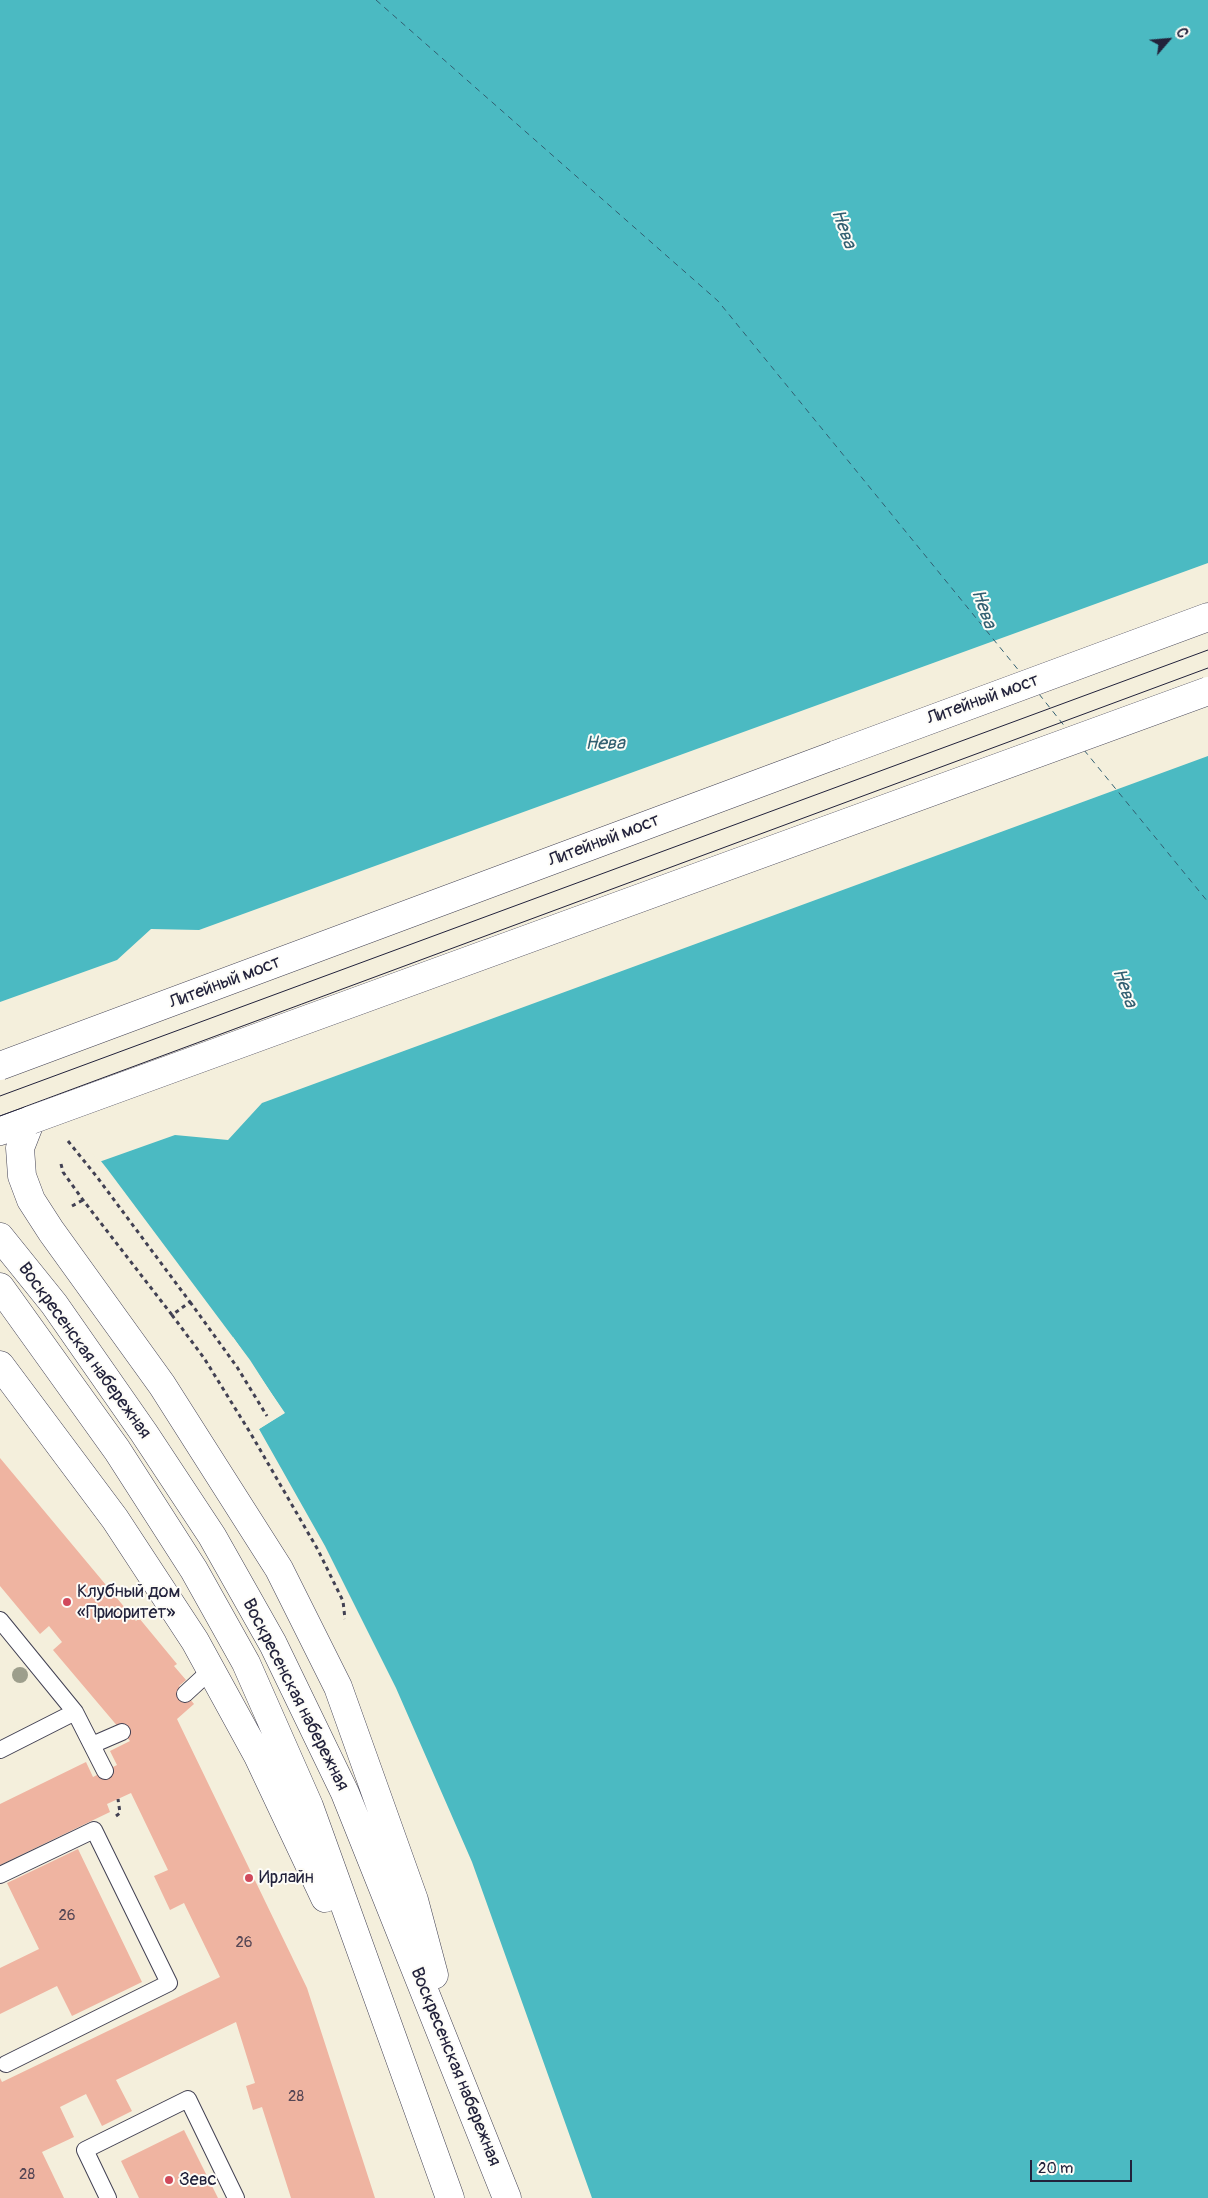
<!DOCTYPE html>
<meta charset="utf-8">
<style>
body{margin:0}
#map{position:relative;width:1208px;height:2198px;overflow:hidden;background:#f4efdc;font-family:Pangolin,sans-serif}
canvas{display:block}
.north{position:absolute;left:1143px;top:15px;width:50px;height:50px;-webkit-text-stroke:4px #fdfcf7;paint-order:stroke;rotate:63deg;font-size:14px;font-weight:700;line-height:20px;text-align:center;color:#22223b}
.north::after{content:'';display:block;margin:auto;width:18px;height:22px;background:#22223b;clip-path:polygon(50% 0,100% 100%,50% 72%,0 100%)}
.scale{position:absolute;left:1030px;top:2160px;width:102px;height:22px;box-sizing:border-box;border:2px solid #22223b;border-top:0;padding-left:6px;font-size:15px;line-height:18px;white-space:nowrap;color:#22223b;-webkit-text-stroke:4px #fdfcf7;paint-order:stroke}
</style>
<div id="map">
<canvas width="1208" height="2198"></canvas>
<div class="north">С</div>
<div class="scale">20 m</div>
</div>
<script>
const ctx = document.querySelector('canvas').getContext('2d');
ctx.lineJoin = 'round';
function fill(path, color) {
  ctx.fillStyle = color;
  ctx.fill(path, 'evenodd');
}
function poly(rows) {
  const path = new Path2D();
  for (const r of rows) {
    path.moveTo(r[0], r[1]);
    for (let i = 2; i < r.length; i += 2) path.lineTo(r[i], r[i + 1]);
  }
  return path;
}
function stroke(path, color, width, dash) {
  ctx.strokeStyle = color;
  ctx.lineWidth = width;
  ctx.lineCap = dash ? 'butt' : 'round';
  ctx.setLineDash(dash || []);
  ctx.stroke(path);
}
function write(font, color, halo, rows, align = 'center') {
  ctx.font = font + ' Pangolin,sans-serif';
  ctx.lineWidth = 4;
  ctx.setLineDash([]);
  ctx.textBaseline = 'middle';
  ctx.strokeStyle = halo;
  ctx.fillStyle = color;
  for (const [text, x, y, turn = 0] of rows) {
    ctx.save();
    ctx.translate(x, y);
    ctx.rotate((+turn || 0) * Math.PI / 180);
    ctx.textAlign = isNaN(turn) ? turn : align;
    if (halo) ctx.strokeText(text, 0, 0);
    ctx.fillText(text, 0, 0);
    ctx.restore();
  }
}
fill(poly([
 [0,0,1208,0,1208,2198,592,2198,472,1862,396,1688,325,1546,259,1429,284,1413,250,1360,108,1170,40,1084,0,1038]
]), '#4bbac2');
fill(poly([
 [1208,563,1208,756,262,1103,228,1140,175,1135,99,1162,38,1086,0,1042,0,1002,117,960,151,929,199,930],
 [233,1337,285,1413,259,1429,258,1427,281,1412,231,1339]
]), '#f4efdc');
stroke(poly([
 [376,0,718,301,1020,672],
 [1039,694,1066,728],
 [1084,750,1208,902]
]), '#325f71', 1, [6, 5]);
fill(poly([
 [0,1458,136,1621,139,1618,177,1664,174,1666,186,1680,179,1686,194,1704,177,1719,307,1988,375,2198,291,2198,262,2107,253,2110,246,2086,255,2083,236,2022,116,2080,132,2111,102,2126,86,2094,60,2107,74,2137,42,2152,64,2198,0,2198,0,2078,2,2082,220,1977,184,1903,170,1910,154,1876,168,1870,131,1793,107,1804,110,1812,0,1865,0,1804,86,1762,93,1777,117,1765,110,1751,130,1741,53,1650,62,1642,49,1626,40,1634,0,1586],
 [78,1849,142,1982,72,2016,57,1986,0,2014,0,1968,39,1949,7,1883],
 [184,2130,218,2198,139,2198,121,2161]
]), '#efb4a1');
const service = poly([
 [0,1620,75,1712,105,1771],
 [185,1694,211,1670],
 [92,1745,122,1732],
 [0,1750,75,1712],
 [0,1875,94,1830,169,1983,6,2064],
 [108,2198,85,2150,188,2099,236,2198]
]);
const secondary = poly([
 [31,1120,20,1148,22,1176,31,1200,51,1231,162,1385,279,1569,338,1687,414,1900,434,1975],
 [0,1237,54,1304,144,1433,212,1536,273,1644,345,1793,507,2198],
 [0,1287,117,1450,194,1570,246,1663,309,1806,450,2198],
 [0,1365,115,1519,195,1641,258,1756,325,1898]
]);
const primary = poly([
 [835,755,1208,617],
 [0,1131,31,1120]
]);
stroke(service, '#424153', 18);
stroke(secondary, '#424153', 29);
stroke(primary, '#424153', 29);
stroke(poly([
 [68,1141,97,1177,190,1302,172,1315,204,1358,251,1434,318,1550,343,1601,345,1619],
 [61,1164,63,1172,83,1200,172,1315],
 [72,1206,83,1200],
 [190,1302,237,1367,267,1416],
 [116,1816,120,1813,118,1799]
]), '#424153', 3, [4, 4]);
stroke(service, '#fff', 16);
stroke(secondary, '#fff', 28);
stroke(primary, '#fff', 28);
stroke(poly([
 [0,1096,1208,650],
 [0,1116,1208,668]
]), '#22223b', 1);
const primaryBridge = poly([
 [0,1066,835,755],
 [31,1120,1208,691]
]);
stroke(primaryBridge, '#424153', 29, []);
stroke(primaryBridge, '#fff', 28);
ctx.fillStyle = '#9d9e8c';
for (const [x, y] of [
 [20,1675]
]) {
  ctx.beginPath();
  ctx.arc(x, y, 8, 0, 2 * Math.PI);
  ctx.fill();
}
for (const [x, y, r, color] of [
 [67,1602,5,"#d1495b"],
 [249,1878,5,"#d1495b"],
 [169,2180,5,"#d1495b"]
]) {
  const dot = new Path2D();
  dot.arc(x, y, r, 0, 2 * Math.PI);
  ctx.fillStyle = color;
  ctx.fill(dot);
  stroke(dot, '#fdfcf7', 2);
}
write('15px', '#554654', null, [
 ["26",67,1916],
 ["26",244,1943],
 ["28",296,2097],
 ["28",27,2175]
]);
write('18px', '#22223b', '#fdfcf7', [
 ["Литейный мост",983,700,-20],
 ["Литейный мост",604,841,-21],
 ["Литейный мост",225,983,-21],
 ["Воскресенская набережная",84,1351,54],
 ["Воскресенская набережная",295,1695,63],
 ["Воскресенская набережная",455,2067,68]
]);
write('18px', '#22223b', '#fdfcf7', [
 ["Клубный дом",77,1592],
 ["«Приоритет»",77,1613],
 ["Ирлайн",259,1878],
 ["Зевс",179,2180]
], 'left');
write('italic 19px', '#325f71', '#fdfcf7', [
 ["Нева",843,229,70],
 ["Нева",983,609,70],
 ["Нева",605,744],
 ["Нева",1124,988,70]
]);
</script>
